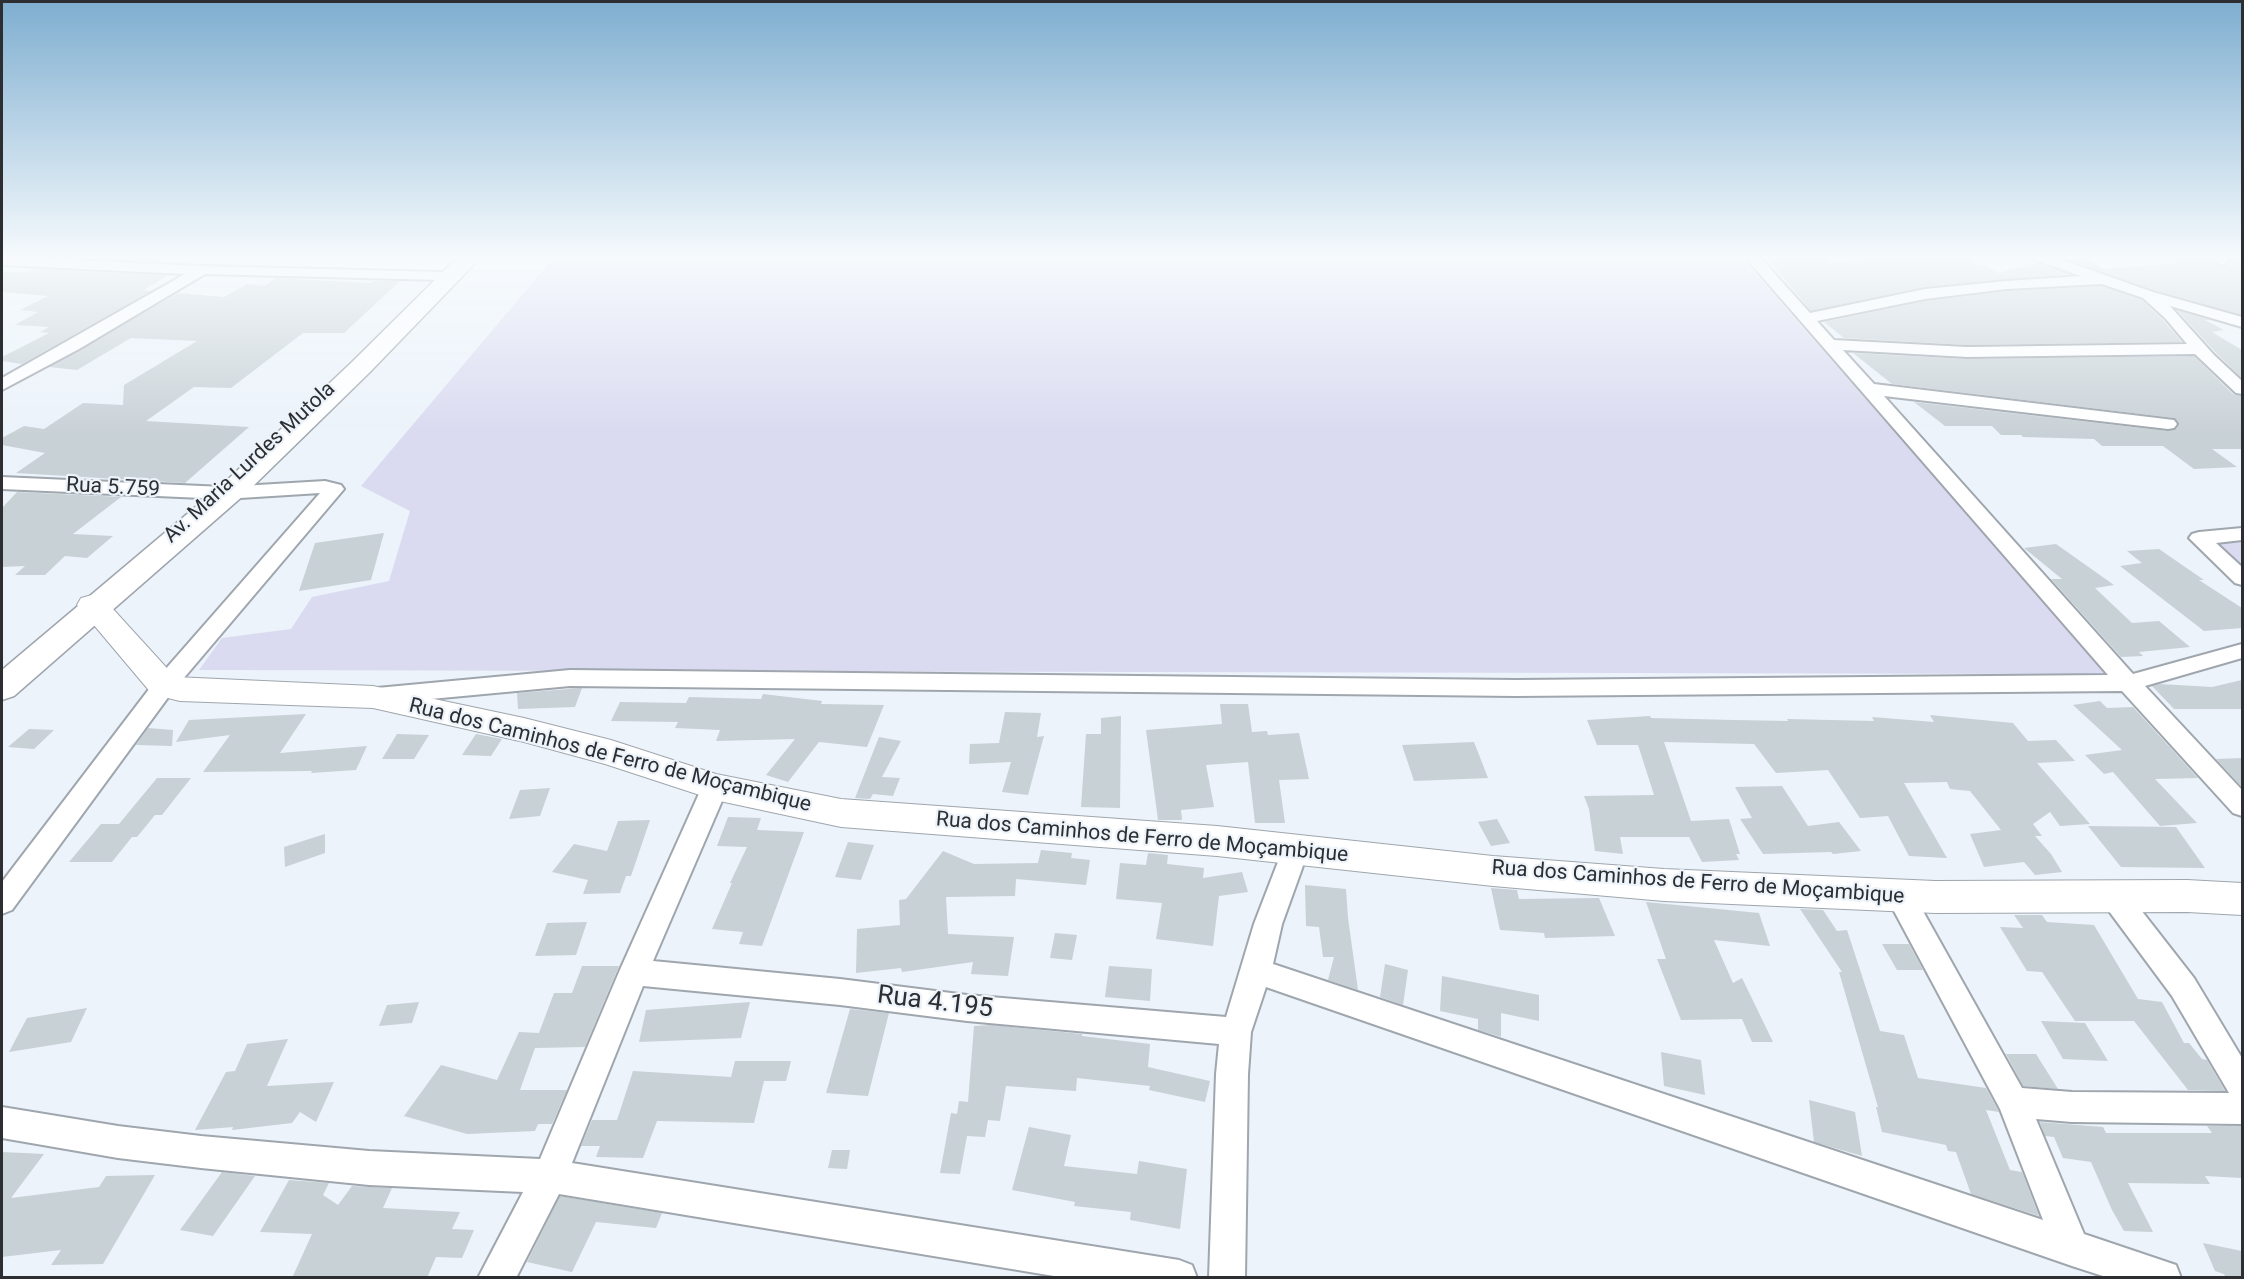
<!DOCTYPE html>
<meta charset="utf-8">
<style>
body{margin:0}
#map{position:relative;width:2244px;height:1279px;overflow:hidden;background:#ecf3fa;font-family:Roboto,sans-serif}
canvas{display:block}
.frame{position:absolute;inset:0;border:3px solid #2c2e31;pointer-events:none}
</style>
<div id="map">
<canvas width="2244" height="1279"></canvas>
<div class="frame"></div>
</div>
<script>
const ctx = document.querySelector('canvas').getContext('2d');
ctx.lineJoin = 'round';
function fill(path, color) {
  ctx.fillStyle = color;
  ctx.fill(path, 'evenodd');
}
function poly(rows) {
  const path = new Path2D();
  for (const r of rows) {
    path.moveTo(r[0], r[1]);
    for (let i = 2; i < r.length; i += 2) path.lineTo(r[i], r[i + 1]);
  }
  return path;
}
function stroke(path, color, width, dash) {
  ctx.strokeStyle = color;
  ctx.lineWidth = width;
  ctx.lineCap = dash ? 'butt' : 'round';
  ctx.setLineDash(dash || []);
  ctx.stroke(path);
}
function write(font, color, halo, rows, align = 'center') {
  ctx.font = font + ' Roboto,sans-serif';
  ctx.lineWidth = 4.5;
  ctx.setLineDash([]);
  ctx.textBaseline = 'middle';
  ctx.strokeStyle = halo;
  ctx.fillStyle = color;
  for (const [text, x, y, turn = 0] of rows) {
    ctx.save();
    ctx.translate(x, y);
    ctx.rotate((+turn || 0) * Math.PI / 180);
    ctx.textAlign = isNaN(turn) ? turn : align;
    if (halo) ctx.strokeText(text, 0, 0);
    ctx.fillText(text, 0, 0);
    ctx.restore();
  }
}
fill(poly([
 [555,256,1740,256,2107,674,199,670,222,638,291,629,312,597,389,581,410,511,361,486],
 [2242,541,2242,577,2201,543]
]), '#dadaf0');
fill(poly([
 [57,256,170,256,159,262,54,257],
 [1765,256,1822,256,1829,262,1882,258,1882,256,1956,256,1957,259,1967,258,1977,265,1985,265,1998,273,2037,263,2070,274,1925,287,1811,311],
 [2060,257,2066,259,2086,258,2104,269,2177,263,2168,257,2204,257,2223,267,2231,261,2228,257,2242,257,2242,315,2154,290],
 [34,269,169,275,143,290,151,291,22,364,2,361,2,357,49,333,40,332,49,327,15,325,38,312,20,310,48,296,2,292,2,272,28,272],
 [275,278,371,283,374,281,400,281,344,333,303,333,231,388,194,387,146,421,249,427,185,483,16,473,45,453,2,445,2,438,24,426,44,429,83,403,123,405,124,385,197,341,131,338,77,370,49,367,178,293,224,297,247,284,265,286],
 [2102,286,2142,300,2163,320,2182,342,1967,345,1844,338,1824,322,1925,301,2007,291],
 [2177,310,2209,320,2205,320,2224,330,2212,332,2242,350,2242,378,2216,353],
 [1853,353,1967,359,2194,356,2234,395,2242,396,2242,449,2212,449,2237,467,2194,469,2163,446,2102,446,2094,439,2023,437,2021,435,2001,435,1992,426,1945,426,1914,402,2168,431,2176,429,2179,424,2174,418,1892,384],
 [17,492,121,497,73,534,113,536,87,558,65,556,45,575,15,575,25,566,2,567,2,508],
 [384,533,371,580,299,591,315,543],
 [2056,544,2114,585,2095,588,2132,623,2159,621,2190,647,2139,652,2143,656,2121,657,2051,579,2062,579,2024,548],
 [2159,549,2204,580,2199,580,2242,608,2242,628,2204,631,2120,566,2142,563,2127,551],
 [2242,680,2242,709,2174,709,2152,686,2160,684,2212,687],
 [582,688,575,707,518,709,517,693],
 [763,694,822,701,821,704,884,705,867,747,819,742,788,782,766,775,795,739,716,741,720,730,675,728,678,722,611,721,620,702,686,703,689,697,761,699],
 [2100,701,2107,708,2133,707,2198,778,2155,779,2197,823,2160,826,2113,772,2104,774,2085,755,2122,750,2073,705],
 [1220,704,1248,704,1252,732,1267,731,1268,735,1299,733,1309,779,1279,780,1285,823,1255,823,1248,762,1206,765,1214,807,1181,810,1182,820,1158,820,1146,730,1222,724],
 [1005,712,1041,713,1037,737,1044,736,1028,795,1002,792,1011,762,969,764,970,744,999,743],
 [306,714,280,753,367,746,356,770,311,773,312,771,203,772,230,735,176,742,189,720],
 [1930,715,2013,723,2028,741,2056,740,2075,761,2037,763,2090,824,2060,826,2050,812,2033,824,2042,836,2035,836,2051,854,2062,872,2035,875,2024,862,1984,867,1970,834,2001,830,1970,791,1950,789,1947,782,1904,783,1947,858,1909,856,1888,816,1860,818,1828,770,1776,773,1754,744,1664,742,1691,821,1729,819,1740,854,1736,854,1739,860,1702,862,1689,837,1620,837,1623,854,1595,851,1589,809,1584,796,1654,795,1638,745,1597,745,1587,720,1650,716,1651,718,1734,720,1788,721,1787,719,1874,721,1872,717,1934,722],
 [1121,716,1120,808,1081,807,1086,734,1101,734,1101,718],
 [148,728,173,730,172,746,136,745],
 [29,729,54,730,34,749,8,747],
 [397,734,429,735,414,759,382,759],
 [476,734,502,739,491,756,462,755],
 [879,737,901,741,882,777,900,778,893,796,873,794,870,799,855,798],
 [1474,742,1488,778,1414,781,1402,745],
 [2242,758,2242,787,2216,759],
 [157,778,191,778,162,815,155,815,137,837,132,837,112,862,69,862,101,824,119,824],
 [1782,786,1808,826,1839,822,1861,851,1833,854,1831,852,1763,854,1740,819,1752,818,1735,787],
 [550,788,540,816,509,819,520,790],
 [728,817,761,818,757,830,804,832,762,946,739,944,743,932,712,929,732,883,730,883,747,847,717,846],
 [1497,819,1510,843,1491,846,1478,822],
 [650,820,631,876,626,876,620,893,583,894,588,880,552,872,574,844,607,851,618,821],
 [2088,826,2176,827,2205,868,2121,867],
 [325,834,325,853,285,867,284,847],
 [848,842,874,845,861,880,835,877],
 [1041,850,1072,853,1071,858,1090,860,1086,885,1016,879,1015,896,946,897,948,934,1014,937,1008,976,971,974,973,962,902,972,901,968,856,973,857,929,900,925,899,900,906,899,943,851,974,864,1038,863],
 [1148,853,1168,855,1167,864,1204,868,1203,878,1242,872,1248,892,1219,896,1213,946,1156,939,1162,903,1116,899,1120,863,1146,865],
 [1305,885,1346,889,1348,918,1358,990,1328,980,1334,957,1323,957,1319,927,1306,926],
 [1491,888,1517,890,1519,899,1599,898,1615,936,1545,938,1544,933,1500,930],
 [1646,902,1759,913,1770,946,1714,940,1733,983,1742,978,1773,1042,1752,1042,1742,1019,1681,1020,1657,959,1666,959],
 [1800,909,1823,910,1837,931,1847,930,1880,1031,1904,1035,1918,1078,1986,1088,1999,1112,1986,1110,2010,1170,2022,1172,2039,1216,1971,1194,1956,1152,1948,1151,1946,1145,1882,1132,1876,1107,1878,1107,1839,972,1842,972],
 [2014,915,2042,915,2047,922,2094,925,2138,999,2162,1002,2184,1043,2189,1043,2202,1059,2207,1060,2225,1091,2188,1090,2134,1021,2075,1021,2042,972,2027,971,2000,927,2023,928],
 [587,922,576,955,535,956,547,923],
 [1055,933,1077,935,1072,960,1050,958],
 [1882,944,1909,944,1923,970,1897,970],
 [1385,964,1408,970,1403,1005,1380,997],
 [582,966,619,966,585,1047,535,1048,520,1090,567,1090,552,1124,538,1124,535,1131,467,1134,404,1116,441,1065,497,1080,519,1032,539,1033,554,993,572,993],
 [1109,966,1152,969,1150,1001,1105,997],
 [1442,976,1539,995,1539,1021,1501,1013,1501,1037,1478,1030,1478,1019,1440,1011],
 [419,1002,412,1023,379,1026,387,1005],
 [750,1002,741,1038,639,1042,646,1010],
 [87,1008,71,1042,9,1052,27,1018],
 [850,1009,889,1013,868,1096,826,1093],
 [2041,1021,2085,1023,2108,1061,2063,1059],
 [991,1025,1082,1034,1082,1036,1150,1044,1148,1067,1210,1081,1205,1102,1149,1090,1150,1086,1077,1078,1076,1091,1006,1086,1000,1121,988,1120,985,1137,967,1136,960,1174,940,1173,951,1113,957,1114,959,1101,968,1102,974,1026],
 [288,1039,267,1086,334,1082,316,1122,300,1112,292,1123,232,1130,233,1127,195,1130,226,1072,235,1071,247,1044],
 [1661,1052,1701,1060,1705,1095,1664,1086],
 [2006,1054,2036,1054,2058,1089,2023,1086],
 [735,1061,791,1061,786,1081,764,1081,754,1123,657,1121,643,1158,596,1157,600,1146,581,1146,592,1120,617,1120,633,1071,731,1077],
 [1809,1100,1855,1112,1862,1156,1814,1142],
 [2040,1122,2103,1127,2106,1133,2212,1133,2207,1126,2242,1126,2242,1178,2205,1176,2210,1184,2128,1183,2153,1232,2124,1231,2112,1210,2091,1162,2063,1158,2054,1137,2045,1136],
 [1029,1127,1071,1135,1064,1166,1137,1174,1139,1161,1187,1169,1180,1229,1130,1220,1131,1212,1074,1206,1075,1202,1012,1190],
 [832,1150,850,1150,847,1169,828,1168],
 [2,1152,44,1154,11,1198,99,1187,106,1176,155,1175,103,1264,51,1265,61,1250,2,1257],
 [222,1172,255,1176,213,1236,180,1230],
 [289,1180,329,1183,323,1195,338,1205,352,1186,392,1188,383,1208,460,1212,452,1229,474,1230,462,1258,436,1257,427,1278,292,1278,312,1234,260,1232],
 [560,1196,662,1213,656,1228,596,1222,572,1272,527,1262],
 [2203,1243,2242,1251,2242,1278,2226,1278,2224,1274,2215,1271]
]), '#c8d1d6');
const street = poly([
 [1744,256,1759,256,1810,313,1925,289,2007,281,2081,276,2033,259,2031,256,2051,256,2153,292,2242,317,2242,327,2170,306,2214,355,2242,381,2242,394,2236,393,2195,354,1967,357,1843,350,1874,384,2174,420,2177,424,2174,428,2168,429,1884,396,2133,674,2242,644,2242,658,2145,686,2242,790,2242,816,2233,813,2122,691,1516,696,570,686,377,704,369,702,365,696,369,690,377,688,570,670,1516,680,2108,675,1744,256],
 [2102,284,2143,298,2165,318,2187,344,1967,347,1834,340,1817,321,1925,299,2007,289,2102,284],
 [2206,256,2223,256,2229,261,2222,265,2206,256],
 [2,257,202,266,441,272,448,276,441,280,205,274,79,349,2,390,2,378,185,274,2,265,2,257],
 [2,477,224,487,325,481,341,485,344,489,172,692,12,910,2,914,2,882,156,680,320,493,224,499,2,489,2,477],
 [2242,528,2242,540,2216,543,2242,567,2242,585,2235,583,2189,538,2192,534,2199,532,2242,528],
 [715,777,724,780,728,787,653,961,840,979,967,995,1226,1017,1254,924,1283,849,1286,842,1296,838,1306,842,1309,849,1282,924,1273,964,2043,1220,2000,1109,1886,896,1890,888,1900,885,1910,888,2022,1088,2072,1092,2229,1093,2172,996,2103,903,2099,895,2103,887,2113,884,2123,887,2194,978,2242,1058,2242,1124,2072,1122,2036,1119,2084,1234,2176,1265,2181,1278,2109,1278,2072,1266,1266,987,1251,1032,1248,1074,1245,1278,1209,1278,1216,1074,1219,1044,967,1021,840,1005,643,986,572,1163,1179,1260,1192,1265,1197,1278,1066,1278,559,1194,516,1278,478,1278,523,1192,369,1185,201,1168,118,1158,2,1138,2,1107,118,1126,201,1136,369,1151,540,1159,619,972,702,787,706,780,715,777]
]);
const secondary = poly([
 [92,595,103,598,175,677,373,686,524,718,611,740,716,774,841,799,1217,826,1493,856,1664,869,1935,881,2187,880,2242,883,2242,915,2187,912,1935,913,1664,901,1493,886,1217,856,841,827,715,800,605,764,524,742,373,708,180,701,152,694,77,605,81,598,92,595]
]);
const primary = poly([
 [459,256,482,256,370,372,244,495,14,696,2,700,2,670,224,483,352,362,459,256]
]);
stroke(street, '#9fa6ad', 4);
stroke(secondary, '#9fa6ad', 2);
stroke(primary, '#9fa6ad', 3);
fill(street, '#fff');
fill(secondary, '#fff');
fill(primary, '#fff');
const sky = ctx.createLinearGradient(0, 0, 0, 435);
sky.addColorStop(0, '#7eaed0');
sky.addColorStop(0.59, '#f6fafd');
sky.addColorStop(1, '#f6fafd00');
ctx.fillStyle = sky;
ctx.fillRect(0, 0, 2244, 435);
write('21px', '#2c2e31', '#ecf3fa', [
 ["Av. Maria Lurdes Mutola",250,463,-43],
 ["Rua 5.759",113,488,3],
 ["Rua dos Caminhos de Ferro de Moçambique",610,756,14],
 ["Rua dos Caminhos de Ferro de Moçambique",1142,838,5],
 ["Rua dos Caminhos de Ferro de Moçambique",1698,883,4]
]);
write('26px', '#2c2e31', '#ecf3fa', [
 ["Rua 4.195",935,1003,7]
]);
</script>
